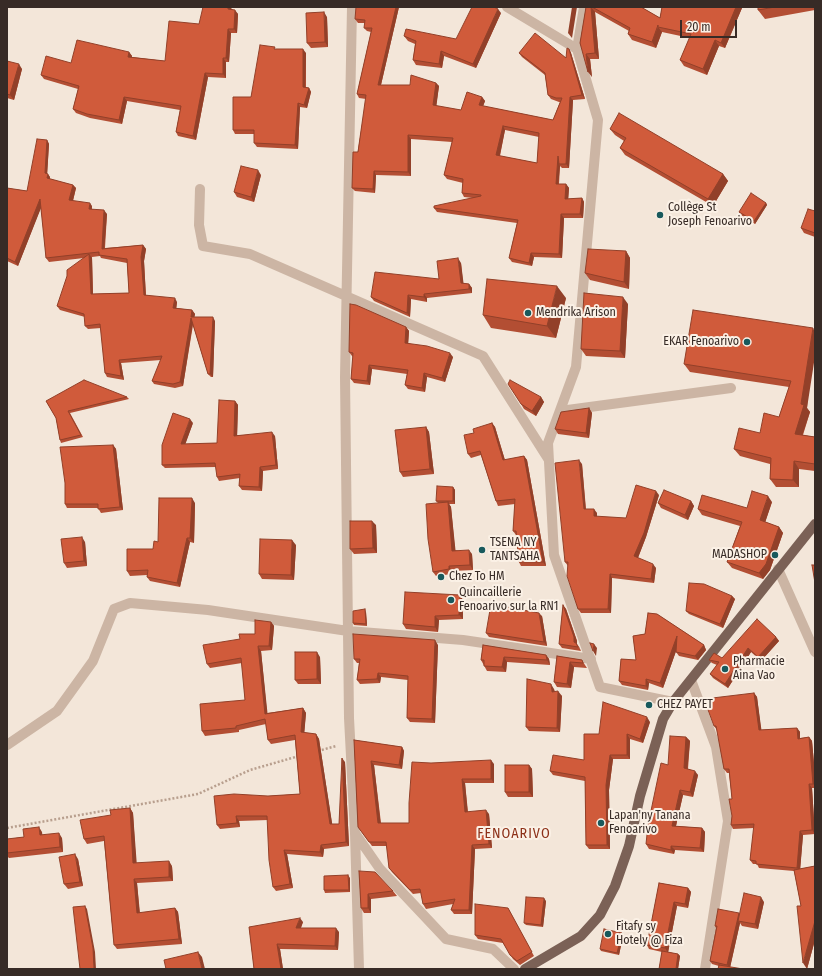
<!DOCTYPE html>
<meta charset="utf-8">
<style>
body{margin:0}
#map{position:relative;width:822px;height:976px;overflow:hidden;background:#f3e6d9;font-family:"Fira Sans Condensed",sans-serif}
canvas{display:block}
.frame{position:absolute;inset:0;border:8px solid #372b26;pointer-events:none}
.scale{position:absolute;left:680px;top:20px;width:57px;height:18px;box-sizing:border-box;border:2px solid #372b26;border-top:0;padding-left:5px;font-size:12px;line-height:14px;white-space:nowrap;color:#372b26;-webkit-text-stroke:3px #fbf1e6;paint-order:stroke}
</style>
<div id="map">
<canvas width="822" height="976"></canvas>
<div class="frame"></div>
<div class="scale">20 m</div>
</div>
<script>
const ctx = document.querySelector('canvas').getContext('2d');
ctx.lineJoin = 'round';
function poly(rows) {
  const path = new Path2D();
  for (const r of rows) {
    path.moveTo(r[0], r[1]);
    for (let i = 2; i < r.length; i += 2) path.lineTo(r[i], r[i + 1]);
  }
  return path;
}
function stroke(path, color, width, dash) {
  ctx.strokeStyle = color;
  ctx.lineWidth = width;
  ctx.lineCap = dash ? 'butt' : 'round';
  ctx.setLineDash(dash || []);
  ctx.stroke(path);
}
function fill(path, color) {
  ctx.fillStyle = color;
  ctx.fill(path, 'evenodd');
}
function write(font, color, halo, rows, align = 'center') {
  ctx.font = font + ' "Fira Sans Condensed",sans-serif';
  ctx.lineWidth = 4;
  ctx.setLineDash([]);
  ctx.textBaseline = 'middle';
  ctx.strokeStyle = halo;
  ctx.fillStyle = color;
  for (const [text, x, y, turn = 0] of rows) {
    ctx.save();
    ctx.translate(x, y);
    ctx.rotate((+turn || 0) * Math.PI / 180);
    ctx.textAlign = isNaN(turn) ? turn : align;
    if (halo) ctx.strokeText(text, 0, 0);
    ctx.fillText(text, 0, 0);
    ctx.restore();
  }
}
stroke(poly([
 [318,751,336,746],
 [7,828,198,794,250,770,299,756]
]), '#b89f8e', 2.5, [2, 2]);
stroke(poly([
 [352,7,345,377,349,718,355,833,380,869,446,939,493,949,514,969],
 [507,7,577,49],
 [584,7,577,49,598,120,576,367,548,443,554,555,600,687,673,702],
 [200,189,199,225,203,246,250,254,483,356,549,460],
 [560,411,731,388],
 [778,569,815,652],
 [691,680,716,747,728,821,705,969],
 [7,745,57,711,93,661,114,609,130,603,208,610,348,631,463,640,591,659],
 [355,833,359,969]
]), '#ccb5a4', 10);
stroke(poly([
 [525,969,581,936,600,915,615,886,629,846,640,796,663,719,673,702,815,524]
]), '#7b6156', 10);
fill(poly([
 [399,7,381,85,410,85,436,83,439,86,436,106,461,110,482,97,485,101,483,106,553,120,560,102,559,102,551,99,548,95,545,75,522,57,519,53,566,58,569,49,571,53,585,99,573,100,569,168,562,168,560,166,559,184,566,184,569,188,568,199,582,198,584,202,583,218,564,218,562,258,534,257,532,266,512,262,509,258,517,223,437,212,434,208,473,198,464,197,462,193,463,183,447,179,444,175,452,142,411,139,411,176,376,175,375,193,355,191,352,188,366,99,359,98,357,94,371,32,367,31,364,28,365,23,358,23,355,19],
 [505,130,539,137,537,163,500,156],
 [586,7,641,7,660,18,662,7,742,7,742,8,725,48,719,46,707,75,684,66,680,60,690,38,662,32,656,48,632,40,628,34,629,31,595,12,599,59,590,59,592,77,580,43],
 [758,7,815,7,815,10,765,19,758,10],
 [232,9,238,14,237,33,231,33,229,62,226,62,226,78,208,77,196,140,178,136,176,132,180,110,127,101,122,124,90,118,76,113,73,109,78,89,44,79,41,75,71,63,129,52,132,56,132,57,165,61,199,24],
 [501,13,476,68,444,56,442,68,416,65,413,60,415,44,408,41,404,36,456,39],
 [327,17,328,47,311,48,307,43],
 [276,49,306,53,306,87,309,88,311,92,307,108,300,107,298,149,257,147,254,143,254,134,235,134,233,130,251,97],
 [7,61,22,69,14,100,7,98],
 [610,129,723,174,728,181,713,206,625,155,620,148,624,141,615,135],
 [47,140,49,144,47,174,50,177,50,179,73,185,76,188,73,201,92,206,92,209,107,214,105,248,143,245,146,249,144,261,146,295,177,302,176,308,192,310,195,314,194,317,215,321,213,377,211,377,208,374,193,325,183,386,175,388,154,384,152,381,161,360,121,363,124,380,107,377,105,373,101,328,88,329,85,326,85,317,60,310,57,306,84,258,49,262,46,258,41,207,18,266,7,261,7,188,27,191],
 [100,256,101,258,127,263,129,293,93,294,92,257],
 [261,175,254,202,237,197,234,192],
 [766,203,767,205,755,224,741,215,739,212],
 [815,211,815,237,804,233,801,228],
 [626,251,630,258,629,289,590,280,585,273],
 [461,263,463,283,469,284,472,288,472,293,427,298,427,302,411,299,410,317,374,301,371,297,439,279],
 [566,298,556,338,491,328,483,315],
 [628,304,625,358,586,356,581,349],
 [406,327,409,331,408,343,453,357,445,382,427,377,425,392,408,389,405,385,407,374,372,369,370,385,354,383,351,379,353,357,352,356,349,352],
 [813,328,807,408,810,412,803,435,815,437,815,471,799,469,799,487,776,487,770,479,770,464,740,456,734,449,760,433,779,417,789,387,690,372,684,364],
 [127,397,129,399,70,413,83,437,61,443,60,440,56,418,46,401],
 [541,397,544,402,536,416,524,409,521,404],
 [235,401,238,405,237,435,275,436,278,469,263,471,262,491,242,490,239,486,240,478,219,481,217,477,216,467,165,468,162,465,193,423,185,444,217,443],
 [589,408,592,413,589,438,558,434,555,429],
 [492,423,495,427,505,460,524,456,527,460,546,566,521,566,519,562,516,535,513,531,515,504,498,506,496,501,481,455,471,458,468,454,474,433],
 [426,427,429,432,434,474,403,477,400,472],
 [113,445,116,449,123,510,101,513,98,508,67,508,65,504],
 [582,464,586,509,597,513,597,517,626,518,659,495,646,537,638,558,656,568,654,583,612,578,611,613,581,613,578,609,568,566,565,562],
 [453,487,455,490,455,504,449,504,451,507,455,550,472,554,473,570,452,571,452,574,436,576,433,572,438,503,436,501],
 [691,501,694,506,688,520,661,508,658,503],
 [772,502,765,522,779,527,783,533,770,570,763,579,732,568,727,562,740,526,702,515,698,509,747,508],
 [195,503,194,543,190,542,180,587,150,581,147,577,147,575,130,576,127,571,153,549,158,542],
 [376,525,377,553,354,554,350,549],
 [85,542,87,566,67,568,64,563],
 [296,545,294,580,262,579,259,574],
 [460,595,463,600,463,619,439,620,438,632,406,629,403,624],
 [732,596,735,599,723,628,689,614,686,611],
 [563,605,566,609,577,641,577,644,579,647,581,651,562,648,559,644],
 [366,612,367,626,354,625,353,623],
 [648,613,657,614,704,645,706,650,698,660,679,656,676,652,676,651,663,688,649,683,648,690,622,685,619,681,621,659,636,660,633,636,645,634],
 [542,616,547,646,489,637,486,633],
 [271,622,274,626,272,650,261,651,267,713,303,708,306,713,304,733,316,734,319,739,332,824,339,824,345,762,349,846,324,849,323,857,287,854,293,888,276,891,273,887,268,820,239,821,240,827,220,829,217,825,268,796,300,794,295,740,271,744,268,740,266,724,239,730,239,732,205,736,202,731,245,700,242,663,210,668,207,664,240,639,255,634],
 [776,637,779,641,761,661,751,652,728,688,713,678,710,674,717,665,712,663,709,660,722,658],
 [438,645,435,723,410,722,407,718,408,680,381,677,380,683,360,684,357,680,359,663,357,663,354,659],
 [483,645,546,655,549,659,550,665,507,662,506,672,487,671,481,660],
 [557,656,582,660,585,665,587,668,574,667,571,688,557,687,554,682],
 [320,657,321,684,298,684,295,680],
 [554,689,555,692,562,696,560,732,529,731,526,727],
 [754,693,757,697,761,730,797,728,800,732,800,738,809,737,812,741,815,774,815,788,812,788,815,834,803,835,800,869,815,866,815,940,807,969,801,906,794,871,759,868,757,864,753,864,750,860,754,828,733,829,731,825,732,816,732,799,729,773,727,773,724,769,717,730,714,726],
 [650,722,643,743,630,739,630,759,613,759,609,790,610,849,589,849,586,845,585,781,553,775,550,771,584,760,599,734],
 [686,737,690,741,688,769,698,775,693,797,683,795,676,826,702,828,705,832,704,852,675,850,674,854,649,849,646,844,668,765],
 [354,740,402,747,404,751,402,769,374,765,381,823,409,823,431,763,494,764,494,783,465,783,468,812,489,814,492,848,475,849,472,914,454,914,451,910,453,904,426,909,423,904,421,893,413,894,392,872,389,868,387,846,372,846,358,827],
 [529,765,532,769,533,797,508,797,505,792],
 [130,808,133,813,136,863,172,866,173,881,137,883,140,913,175,908,178,912,182,944,117,949,114,945,104,841,87,844,84,839,111,815],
 [42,832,42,835,62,838,63,852,9,858,7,856,7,839,24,837],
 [78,859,83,886,68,889,64,884],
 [359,871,393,891,397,896,371,899,371,913,364,913,361,908],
 [350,878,350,892,325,893,324,890],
 [659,883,688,888,691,892,688,908,677,906,668,952,678,954,680,956,678,969,659,969,662,952,649,949,647,945],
 [546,901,543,927,526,925,524,923],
 [764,902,758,929,742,926,740,923,730,967,719,966,712,964,710,961,716,928,715,926,739,913,740,914],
 [508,908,534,956,520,965,513,959,503,943,478,939,475,935],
 [303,922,301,928,339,932,338,950,280,949,283,969,254,969,249,927],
 [623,936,619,955,601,951,600,949]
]), '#b34e33');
fill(poly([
 [228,7,232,7,230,13,228,9],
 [396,7,399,7,380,89,378,85],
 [572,7,577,7,572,38,568,33],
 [591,7,595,12,599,59,595,53],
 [736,7,742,7,742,8,725,48,721,43],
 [498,9,501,13,476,68,473,64],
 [235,10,238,14,237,33,234,29],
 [324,12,327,17,328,47,325,42],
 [658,27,662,32,656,48,652,42],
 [228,29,231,33,229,62,226,58],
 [715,40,719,46,707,75,703,69],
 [303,49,306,53,305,90,303,87],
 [569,49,571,53,585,99,582,95],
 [441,51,444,56,442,68,439,64],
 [129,52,132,56,131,61,128,57],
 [586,54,590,59,592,77,588,72],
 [223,58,226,62,226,78,223,74],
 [19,64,22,69,14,100,10,95],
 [205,73,208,77,196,140,193,136],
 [436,83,439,86,436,109,433,105],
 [309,88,311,92,307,108,304,105],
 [124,97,127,101,122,124,119,120],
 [482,97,485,101,482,109,479,105],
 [570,97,573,100,569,168,566,164],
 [298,103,300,107,298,149,295,145],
 [503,126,505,130,499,159,496,155],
 [408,135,411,139,411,176,408,172],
 [47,140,49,144,47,177,45,173],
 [558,156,559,164,560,166,558,187,556,184],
 [258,170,261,175,254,202,251,197],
 [374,171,376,175,375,193,373,189],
 [48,174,50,177,50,182,47,178],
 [723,174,728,181,713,206,708,199],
 [566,184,569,188,568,203,565,199],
 [73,185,76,188,72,204,69,200],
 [582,198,584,202,583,218,580,214],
 [40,199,43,203,18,266,15,262],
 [90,203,92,206,91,212,89,209],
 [766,203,767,205,755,224,754,221],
 [104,210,107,214,104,252,102,249],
 [561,214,564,218,562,258,559,254],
 [143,245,146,249,144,261,146,299,144,295,141,257],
 [626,251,630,258,629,289,624,282],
 [531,253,534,257,532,266,529,263],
 [89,254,92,258,93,297,91,294],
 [458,258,461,263,464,287,461,283],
 [469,284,472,288,472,293,469,289],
 [557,286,566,298,556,338,547,326],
 [424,294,427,298,427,302,424,297],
 [408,295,411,299,410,317,407,313],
 [623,297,628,304,625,358,620,351],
 [175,298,177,302,176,312,173,308],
 [192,310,195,314,194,320,191,317],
 [213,317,215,321,213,377,210,374],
 [191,318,193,322,183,386,180,382],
 [406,327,409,331,408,347,405,343],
 [813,328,815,332,815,356,807,408,810,412,800,442,795,434,801,404],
 [450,353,453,357,445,382,442,378],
 [119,360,121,363,124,380,121,376],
 [369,365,372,369,370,385,367,381],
 [424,373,427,377,425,392,422,388],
 [541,397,544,402,536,416,532,411],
 [235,401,238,405,237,440,234,436],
 [589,408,592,413,589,438,586,433],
 [190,419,193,423,184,448,181,444],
 [492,423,495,427,506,464,503,460],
 [426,427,429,432,434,474,430,469],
 [272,432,275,436,278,469,276,465],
 [113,445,116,449,123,510,120,507],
 [524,456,527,460,546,566,543,562],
 [579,460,582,464,586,513,584,509],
 [794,461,799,469,799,487,793,480],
 [260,467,263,471,262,491,259,487],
 [453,487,455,490,455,504,453,501],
 [656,491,659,495,646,537,637,560,634,556],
 [768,496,772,502,764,526,760,520],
 [192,498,195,503,194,543,190,538],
 [691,501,694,506,688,520,685,515],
 [448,502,451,507,456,555,452,551],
 [594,509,597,513,597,520,594,516],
 [372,521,376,525,377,553,373,548],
 [779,527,783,533,770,570,763,579,759,573],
 [82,537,85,542,87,566,84,561],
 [187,538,190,542,180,587,177,583],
 [292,540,296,545,294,580,291,575],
 [469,550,472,554,473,570,470,565],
 [653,564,656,568,654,583,651,579],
 [449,566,452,571,452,574,449,569],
 [610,574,612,578,611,613,608,609],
 [460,595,463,600,463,619,459,615],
 [732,596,735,599,723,628,720,624],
 [563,605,566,609,577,641,577,644,579,647,581,651,577,644,576,647,574,642],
 [365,609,366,612,367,626,366,624],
 [539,613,542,616,547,646,544,642],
 [435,616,439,620,438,632,435,627],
 [271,622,274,626,272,650,269,646],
 [677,636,680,640,663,688,660,683],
 [776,637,779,641,761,661,758,657],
 [435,640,438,645,435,723,432,719],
 [594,644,597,648,596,656,593,651],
 [704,645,706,650,698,660,695,656],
 [258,646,261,651,268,718,265,714],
 [748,648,751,652,728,688,725,684],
 [317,652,320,657,321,684,317,679],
 [546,655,549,659,550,665,547,660],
 [504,657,507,662,506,672,502,667],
 [570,662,574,667,571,688,567,684],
 [378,673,381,677,380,683,377,679],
 [646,679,649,683,648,690,646,686],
 [551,684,554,689,555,696,552,692],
 [558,691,562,696,560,732,557,728],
 [754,693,757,697,762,734,759,730],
 [303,708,306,713,304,737,301,732],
 [647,717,650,722,643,743,640,739],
 [797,728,800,732,800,743,798,739],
 [316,734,319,739,333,829,330,824],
 [627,734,630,739,630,759,627,755],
 [686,737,690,741,687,773,684,768],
 [809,737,812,741,815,774,815,786,813,784],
 [402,747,404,751,402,769,399,765],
 [610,755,613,759,609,790,610,849,607,845,606,785],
 [342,758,345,762,349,846,346,842],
 [491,760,494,764,494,783,491,779],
 [371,761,374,765,381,827,378,823],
 [529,765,532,769,533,797,529,792],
 [695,771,698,775,693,797,690,792],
 [462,779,465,783,468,816,465,812],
 [809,784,812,788,815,834,812,830],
 [680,790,683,795,675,830,672,826],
 [130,808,133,813,137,867,133,863],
 [486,810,489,814,492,848,489,844],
 [236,816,239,821,240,827,237,823],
 [39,827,42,832,43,840,40,835],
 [702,828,705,832,704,852,700,848],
 [800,831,803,835,800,872,797,868],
 [59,833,62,838,63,852,60,847],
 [321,845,324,849,323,857,320,852],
 [472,845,475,849,472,914,469,910],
 [671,846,675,850,674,854,671,850],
 [284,850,287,854,293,888,290,884],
 [75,854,78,859,83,886,80,882],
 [169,861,172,866,173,881,169,877],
 [348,875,350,878,350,892,349,890],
 [134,879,137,883,140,918,137,913],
 [688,888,691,892,688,908,685,904],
 [368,894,371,899,371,913,368,908],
 [761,897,764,902,758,929,755,924],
 [544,898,546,901,543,927,541,925],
 [674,902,677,906,668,953,665,948],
 [85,906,87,909,95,952,96,969,94,969],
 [175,908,178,912,182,944,179,939],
 [739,913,741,916,738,921,740,923,730,968,727,965],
 [300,918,303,922,299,932,296,928],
 [815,921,815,940,807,969,803,963],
 [336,928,339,932,338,950,335,946],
 [622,933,623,936,619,955,617,953],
 [277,944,280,949,283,969,281,969],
 [198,952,202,957,205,969,202,969],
 [678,954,680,956,678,969,676,969]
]), '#924029');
const building = poly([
 [203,7,228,7,228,9,235,10,234,29,228,29,226,58,223,58,223,74,205,73,193,136,176,132,181,106,124,97,119,120,87,114,73,109,79,86,41,75,46,56,71,63,77,40,129,52,128,57,165,61,169,21,199,24,203,7],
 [356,7,396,7,378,85,410,85,411,75,436,83,433,105,461,110,467,92,482,97,479,105,553,120,562,98,556,98,548,95,545,73,519,53,535,33,566,58,567,48,569,49,582,95,570,97,566,164,559,164,558,156,556,184,566,184,565,199,582,198,580,214,561,214,559,254,531,253,529,263,509,258,518,220,434,208,434,206,481,196,481,195,462,193,463,179,444,175,453,138,408,135,408,172,374,171,373,189,352,188,353,152,358,152,366,95,357,94,372,28,364,28,365,20,355,19,356,7],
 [503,126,539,133,537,163,496,155,503,126],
 [472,7,494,7,498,9,473,64,441,51,439,64,413,60,416,41,404,36,406,29,456,39,472,7],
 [586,7,591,7,595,53,586,54,588,72,580,43,586,7],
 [592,7,641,7,660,18,662,7,736,7,721,43,715,40,703,69,680,60,691,34,658,27,658,25,652,42,628,34,630,28,592,7],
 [758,7,775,7,758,10,758,7],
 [324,12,325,42,307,43,306,13,324,12],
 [260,45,275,47,274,49,303,49,303,87,309,88,304,105,298,103,295,145,254,143,254,130,233,130,233,97,251,97,260,45],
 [7,61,19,64,10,95,7,94,7,61],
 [619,113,723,174,708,199,620,148,626,138,610,129,619,113],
 [37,139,47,140,45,173,48,174,47,178,73,185,69,200,90,203,89,209,104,210,102,249,143,245,141,257,144,295,175,298,173,308,192,310,191,317,213,317,210,374,208,374,191,318,180,382,173,384,152,381,162,356,119,360,121,376,105,373,100,324,85,326,84,314,57,306,67,276,67,270,89,254,91,294,129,293,127,259,99,255,99,252,46,258,40,199,15,262,7,258,7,188,27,191,37,139],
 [241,166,258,170,251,197,234,192,241,166],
 [751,193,766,203,754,221,739,212,751,193],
 [808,209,815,211,815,233,801,228,808,209],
 [588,249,626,251,624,282,585,273,588,249],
 [458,258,461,283,469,284,469,289,424,294,424,297,408,295,407,313,371,297,375,272,439,279,437,261,458,258],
 [487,279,557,286,547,326,483,315,487,279],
 [584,293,623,297,620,351,581,349,584,293],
 [350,304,356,305,406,327,405,343,427,346,450,353,442,378,424,373,422,388,405,385,408,370,369,365,367,381,351,379,353,353,349,352,350,304],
 [693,310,813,328,801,404,804,405,795,434,815,437,815,464,794,461,793,480,770,479,771,458,734,449,739,428,760,433,764,413,779,417,791,381,684,364,693,310],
 [84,380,127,397,68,411,81,435,60,440,56,418,46,401,84,380],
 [510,380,541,397,532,411,521,404,508,384,510,380],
 [219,400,235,401,234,436,272,432,276,465,260,467,259,487,239,486,240,474,217,477,215,463,162,465,162,445,173,413,190,419,181,444,217,443,219,400],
 [589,408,586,433,555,429,561,412,589,408],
 [492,423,503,460,524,456,543,562,519,562,516,531,513,531,515,499,496,501,480,451,468,454,464,435,474,433,473,429,492,423],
 [426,427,430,469,400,472,395,430,426,427],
 [113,445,120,507,98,509,98,504,65,504,65,483,60,447,113,445],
 [579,460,584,509,594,509,594,516,626,518,636,485,656,491,644,533,634,556,653,564,651,579,610,574,608,609,578,609,567,576,568,562,565,562,555,463,579,460],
 [437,486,453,487,453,501,436,501,437,486],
 [664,490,691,501,685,515,658,503,664,490],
 [752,491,768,496,760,520,779,527,766,564,759,573,727,562,742,522,698,509,702,495,747,508,752,491],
 [159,498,192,498,190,538,187,538,177,583,147,577,148,570,127,571,127,549,153,549,154,541,158,542,159,498],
 [448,502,452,551,469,550,470,565,449,566,449,569,433,572,428,539,426,504,448,502],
 [350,521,372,521,373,548,350,549,350,521],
 [82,537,84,561,64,563,61,539,82,537],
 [260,539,292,540,291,575,259,574,260,539],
 [812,565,815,565,815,583,812,565],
 [689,583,704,584,732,596,720,624,686,611,689,583],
 [405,592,460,595,459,615,435,616,435,627,403,624,405,592],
 [491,604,539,613,544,642,486,633,491,604],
 [563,605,574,637,574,642,576,643,578,647,559,644,563,605],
 [365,609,366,624,353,623,353,611,365,609],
 [648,613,657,614,704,645,695,656,676,652,677,636,660,683,646,679,646,686,619,681,621,659,636,660,633,636,645,634,648,613],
 [757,619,776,637,758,657,748,648,725,684,710,674,719,662,709,660,714,653,722,658,757,619],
 [255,620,271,622,269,646,258,646,265,714,303,708,301,732,316,734,330,824,339,824,342,758,346,842,321,845,320,852,284,850,290,884,273,887,269,860,267,816,236,816,237,823,217,825,214,796,234,794,268,796,300,794,295,735,268,740,265,719,236,726,236,728,202,731,200,704,245,700,241,658,207,664,203,645,240,639,239,634,255,634,255,620],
 [353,634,435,640,432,719,407,718,408,676,378,673,377,679,357,680,360,659,354,659,353,634],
 [590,643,594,644,593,651,590,643],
 [483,645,546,655,547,660,504,657,502,667,484,666,484,660,481,660,483,645],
 [295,652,317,652,317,679,295,680,295,652],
 [557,656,582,660,583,663,570,662,567,684,554,682,557,656],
 [527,679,551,684,552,692,558,691,557,728,526,727,527,679],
 [754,693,759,730,797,728,798,739,809,737,813,784,809,784,812,830,800,831,797,868,756,864,756,861,750,860,754,824,731,825,732,816,729,799,732,799,729,769,724,769,716,726,714,726,704,699,754,693],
 [603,702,647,717,640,739,627,734,627,755,610,755,606,785,607,845,586,845,585,777,550,771,553,755,584,760,584,734,599,734,603,702],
 [670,736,686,737,684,768,695,771,690,792,680,790,672,826,702,828,700,848,671,846,671,850,646,844,648,825,661,763,668,765,670,736],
 [354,740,402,747,399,765,371,761,378,823,409,823,409,803,412,762,431,763,491,760,491,779,462,779,465,812,486,810,489,844,472,845,469,910,451,910,455,899,423,904,420,889,410,890,389,868,386,842,369,842,358,827,354,740],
 [505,765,529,765,529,792,505,792,505,765],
 [130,808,133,863,169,861,169,877,134,879,137,913,175,908,179,939,114,945,104,836,84,839,80,820,111,815,110,810,130,808],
 [39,827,40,835,59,833,60,847,7,853,7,839,24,837,23,829,39,827],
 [75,854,80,882,64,884,59,857,75,854],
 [815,866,815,921,803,963,797,906,801,906,794,870,815,866],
 [359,871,375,872,393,891,368,894,368,908,361,908,359,871],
 [348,875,349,890,324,890,324,876,348,875],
 [659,883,688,888,685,904,674,902,665,948,647,945,659,883],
 [744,893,761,897,755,924,738,921,744,893],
 [526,897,544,898,541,925,524,923,526,897],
 [475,904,508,908,532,952,517,961,510,955,501,939,475,935,475,904],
 [85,906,93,948,94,969,80,969,73,907,85,906],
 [718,909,739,913,727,965,710,961,717,926,715,926,718,909],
 [300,918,296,928,336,928,335,946,277,944,281,969,254,969,249,927,300,918],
 [604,929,622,933,617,953,600,949,604,929],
 [662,951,678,954,676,969,659,969,662,951],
 [198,952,202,969,166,969,164,960,198,952],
 [719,965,743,969,718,969,719,965]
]);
fill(building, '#d05b3b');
stroke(building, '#924029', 1);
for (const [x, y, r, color] of [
 [660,215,4,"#18595c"],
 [528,313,4,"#18595c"],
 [747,342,4,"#18595c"],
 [482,550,4,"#18595c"],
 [775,555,4,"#18595c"],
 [441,577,4,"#18595c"],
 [451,600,4,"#18595c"],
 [725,669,4,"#18595c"],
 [649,705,4,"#18595c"],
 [601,823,4,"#18595c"],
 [608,934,4,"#18595c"]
]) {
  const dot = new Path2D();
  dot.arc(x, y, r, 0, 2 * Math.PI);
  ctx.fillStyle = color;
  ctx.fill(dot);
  stroke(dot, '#fbf1e6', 1.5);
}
write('12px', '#372b26', '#fbf1e6', [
 ["Collège St",668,208],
 ["Joseph Fenoarivo",668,222],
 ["Mendrika Arison",536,313],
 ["EKAR Fenoarivo",739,342,"right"],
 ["TSENA NY",490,543],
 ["TANTSAHA",490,557],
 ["MADASHOP",767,555,"right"],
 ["Chez To HM",449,577],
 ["Quincaillerie",459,593],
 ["Fenoarivo sur la RN1",459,607],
 ["Pharmacie",733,662],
 ["Aina Vao",733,676],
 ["CHEZ PAYET",657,705],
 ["Lapan'ny Tanana",609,816],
 ["Fenoarivo",609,830],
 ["Fitafy sy",616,927],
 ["Hotely @ Fiza",616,941]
], 'left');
ctx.letterSpacing = '1px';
write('14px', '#8d3119', '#fbf1e6', [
 ["FENOARIVO",514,834]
]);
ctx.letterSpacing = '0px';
</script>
